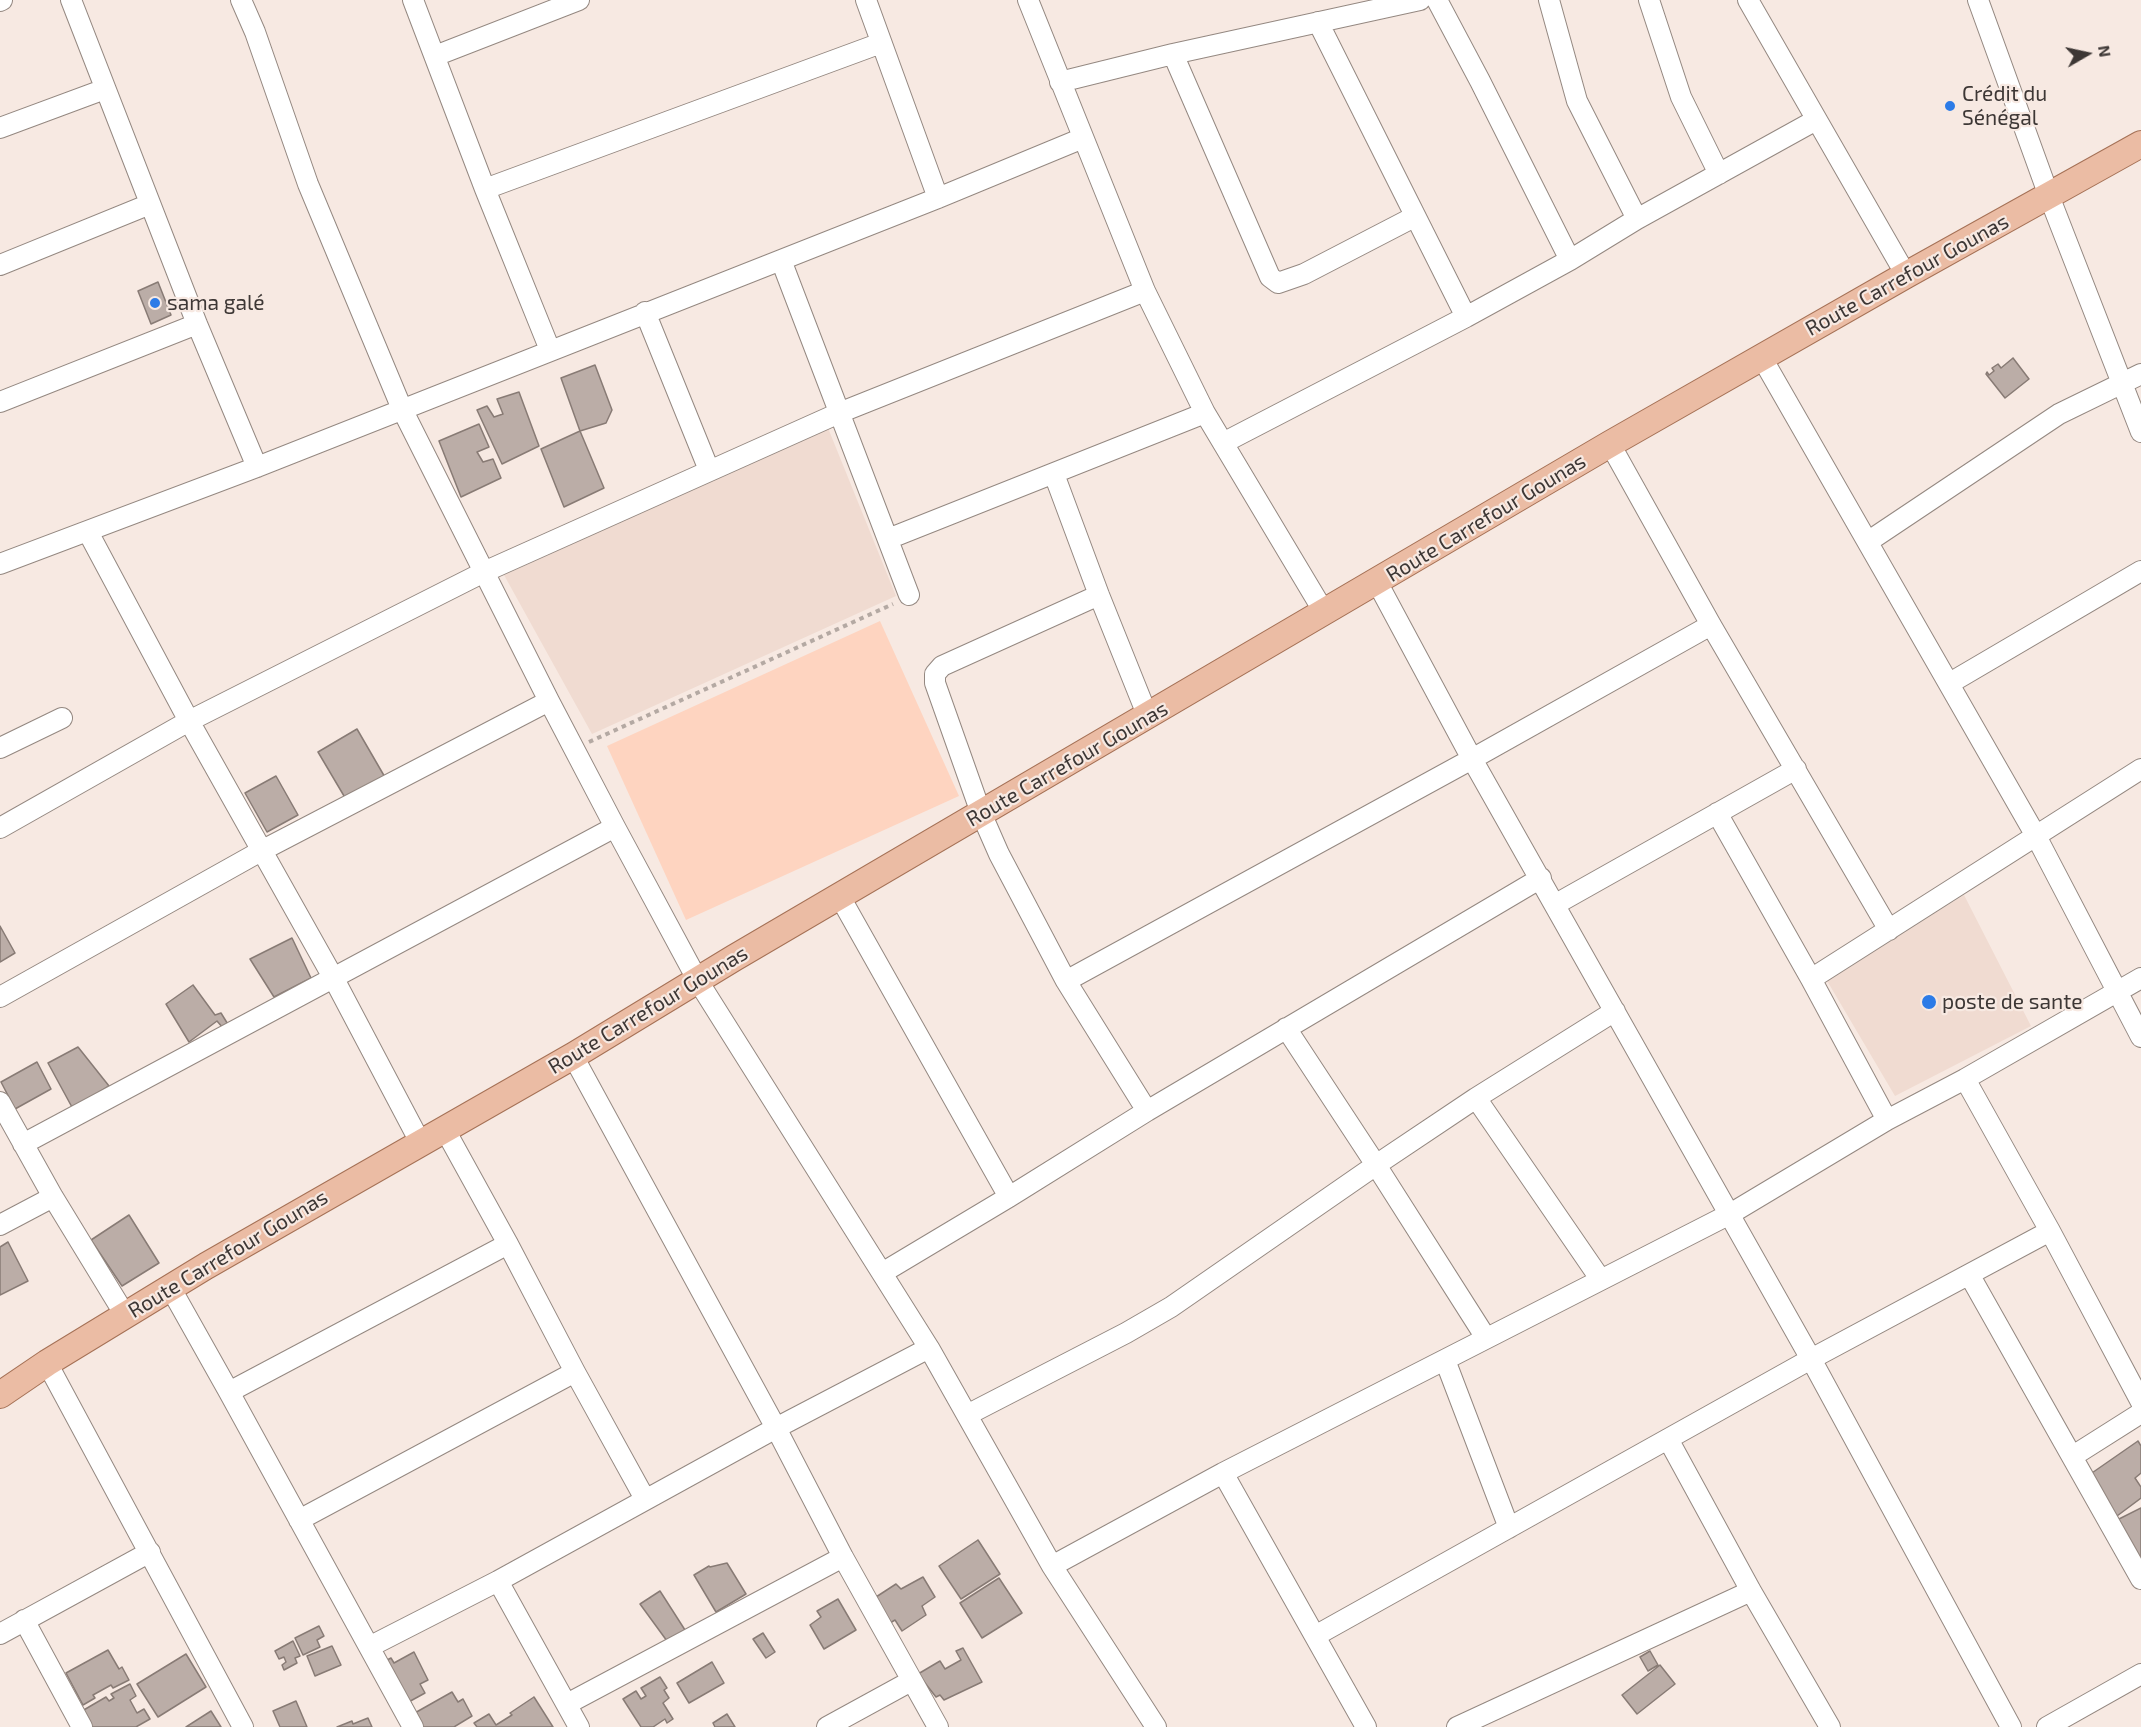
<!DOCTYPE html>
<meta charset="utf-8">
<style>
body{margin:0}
#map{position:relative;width:2141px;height:1727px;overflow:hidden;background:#f7e9e2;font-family:"Exo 2",sans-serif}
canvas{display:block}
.north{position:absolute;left:2057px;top:24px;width:60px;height:60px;-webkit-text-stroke:4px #f7e9e2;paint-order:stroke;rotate:81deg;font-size:16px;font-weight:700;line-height:24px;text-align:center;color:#3d3735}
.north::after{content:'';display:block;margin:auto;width:21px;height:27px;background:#3d3735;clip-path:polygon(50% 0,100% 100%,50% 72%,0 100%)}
</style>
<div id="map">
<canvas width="2141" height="1727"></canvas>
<div class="north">N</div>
</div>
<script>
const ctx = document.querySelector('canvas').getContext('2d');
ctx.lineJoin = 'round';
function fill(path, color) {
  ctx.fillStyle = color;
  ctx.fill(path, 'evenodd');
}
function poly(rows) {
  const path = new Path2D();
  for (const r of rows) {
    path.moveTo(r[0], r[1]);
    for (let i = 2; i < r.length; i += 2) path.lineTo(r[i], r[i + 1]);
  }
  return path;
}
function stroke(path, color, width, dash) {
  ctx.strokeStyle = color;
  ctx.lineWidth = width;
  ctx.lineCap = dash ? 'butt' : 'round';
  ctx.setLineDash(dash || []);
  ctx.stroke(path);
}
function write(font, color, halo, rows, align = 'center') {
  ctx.font = font + ' "Exo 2",sans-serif';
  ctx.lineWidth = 4.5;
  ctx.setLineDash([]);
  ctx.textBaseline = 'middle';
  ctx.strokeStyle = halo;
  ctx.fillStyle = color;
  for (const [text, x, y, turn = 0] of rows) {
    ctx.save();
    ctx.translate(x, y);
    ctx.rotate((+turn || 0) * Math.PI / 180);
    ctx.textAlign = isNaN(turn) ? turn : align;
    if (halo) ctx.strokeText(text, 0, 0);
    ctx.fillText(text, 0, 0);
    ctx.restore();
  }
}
fill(poly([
 [828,428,896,596,592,734,504,575],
 [1964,895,2031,1026,1895,1096,1826,979]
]), '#f0dbd1');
fill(poly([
 [880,621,959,796,686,920,607,746]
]), '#fed4c0');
const building = poly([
 [158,282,171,315,151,324,138,291,158,282],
 [2013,358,2029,379,2005,398,1986,374,1987,372,1989,375,1994,371,1992,368,1998,364,2001,368,2013,358],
 [595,365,612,410,606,423,580,431,561,378,595,365],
 [519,392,539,446,502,464,477,410,487,406,494,417,503,414,497,399,519,392],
 [479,424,489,447,477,452,483,462,493,459,501,478,461,497,439,441,479,424],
 [580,431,604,488,564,507,541,449,580,431],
 [357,729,386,779,347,801,318,752,357,729],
 [276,776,298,815,267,832,245,793,276,776],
 [0,926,15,953,0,962,0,926],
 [292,938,311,978,274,997,250,959,292,938],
 [193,985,215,1015,221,1013,229,1026,223,1028,217,1021,189,1042,166,1004,193,985],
 [78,1047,109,1086,73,1109,48,1063,78,1047],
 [37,1062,51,1089,15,1109,1,1082,37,1062],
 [129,1215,159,1263,122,1286,91,1240,129,1215],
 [8,1242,28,1281,0,1295,0,1247,8,1242],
 [2138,1441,2141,1446,2141,1473,2135,1478,2141,1487,2141,1498,2117,1516,2089,1475,2138,1441],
 [2141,1508,2141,1563,2117,1520,2141,1508],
 [978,1540,1000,1574,961,1599,939,1566,978,1540],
 [727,1563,746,1594,716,1612,694,1575,709,1566,710,1567,727,1563],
 [923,1577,935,1597,922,1606,926,1615,902,1631,895,1620,890,1623,876,1597,896,1584,901,1589,923,1577],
 [999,1578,1022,1613,982,1638,960,1603,999,1578],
 [660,1591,685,1630,667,1641,640,1604,660,1591],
 [838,1599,856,1630,824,1649,810,1625,821,1617,817,1611,838,1599],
 [319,1626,324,1636,317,1640,320,1647,303,1655,295,1638,319,1626],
 [763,1633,775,1652,766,1658,753,1639,763,1633],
 [293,1641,300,1656,295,1658,297,1663,284,1670,282,1665,286,1662,284,1657,279,1659,275,1651,293,1641],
 [332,1646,341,1665,315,1676,307,1656,332,1646],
 [963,1648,982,1682,944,1700,940,1695,936,1697,918,1674,940,1661,945,1669,961,1660,956,1651,963,1648],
 [108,1650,119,1669,122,1667,129,1680,113,1688,111,1685,93,1695,95,1698,83,1705,66,1673,108,1650],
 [1650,1651,1658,1665,1648,1671,1640,1657,1650,1651],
 [414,1652,428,1680,420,1684,425,1693,405,1704,383,1662,391,1658,394,1663,414,1652],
 [186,1654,206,1687,158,1717,137,1684,186,1654],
 [712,1662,724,1683,689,1703,677,1683,712,1662],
 [1660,1665,1675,1684,1637,1714,1622,1695,1660,1665],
 [660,1677,667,1688,664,1690,669,1698,663,1703,673,1719,667,1723,665,1719,653,1727,641,1727,623,1699,636,1691,641,1699,646,1696,641,1688,660,1677],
 [130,1684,136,1696,130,1700,137,1713,144,1709,150,1719,136,1727,91,1727,82,1711,106,1697,109,1701,114,1698,111,1694,130,1684],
 [452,1692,458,1702,463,1699,472,1716,454,1727,421,1727,413,1714,452,1692],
 [534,1697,553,1727,477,1727,474,1723,489,1714,496,1725,512,1715,510,1713,534,1697],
 [296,1701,307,1727,280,1727,273,1711,296,1701],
 [211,1711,221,1727,186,1727,211,1711],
 [727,1714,735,1727,715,1727,713,1723,727,1714],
 [368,1718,372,1727,337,1727,352,1721,353,1724,368,1718]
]);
fill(building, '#bbada7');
stroke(building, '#887b75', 1.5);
const minor = poly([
 [71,0,197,324,257,467],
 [241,0,255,32,308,184,402,409,549,701,615,827,698,981,929,1348,1052,1566,1156,1727],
 [413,0,485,189,550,350],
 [866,0,938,198],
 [1028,0,1145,291,1205,413,1324,612],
 [1437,0,1480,81,1570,260],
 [1549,0,1577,101,1637,219],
 [1649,0,1681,97,1719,174],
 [1748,0,1906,275],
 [1978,0,2049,196,2141,432],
 [0,1,2,0],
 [1318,22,1466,317],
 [1173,54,1270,277,1278,283,1304,274,1414,217],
 [435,56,579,0],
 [1060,82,1173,54,1420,0],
 [0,128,105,89],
 [485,189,881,43],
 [781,260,909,595],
 [0,265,150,204],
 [645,312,709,470],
 [1762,358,2036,836,2141,1037],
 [0,402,197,324],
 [1223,443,1466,317,1570,260,1637,219,1816,120],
 [1610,444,1711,625,1889,930],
 [1054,474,1099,595,1148,717],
 [88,532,189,721,334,979,420,1142],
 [888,539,1205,413],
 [1869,541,2059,414,2141,374],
 [0,564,257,467,938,198,1083,138],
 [1377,582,1472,759,1811,1359,2011,1727],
 [1099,595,942,666,935,674,935,683,981,813,999,854,1066,981,1147,1111],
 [1950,683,2141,571],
 [0,748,62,718],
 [1717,813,1811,979,1887,1120],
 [0,828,189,721,484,572,839,413,1145,291],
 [840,897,1009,1197],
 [1556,904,1796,769],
 [1811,979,2141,769],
 [1066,981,1472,759,1711,625],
 [0,997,261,851,549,701],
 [1286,1028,1376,1165,1486,1338],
 [573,1056,776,1428,843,1557,938,1727],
 [1965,1079,2050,1231,2141,1402],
 [1476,1098,1601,1280],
 [0,1102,53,1197,125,1315],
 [444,1128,508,1244,575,1372,645,1499],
 [23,1144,615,827],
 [0,1225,53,1197],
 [882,1273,1009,1197,1147,1111,1541,878],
 [1970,1276,2141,1579],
 [170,1287,229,1392,413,1727],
 [1445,1360,1509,1528],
 [47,1363,243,1727],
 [229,1392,508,1244],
 [967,1415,1126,1333,1171,1307,1376,1165,1476,1098,1615,1011],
 [1668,1439,1751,1591,1830,1727],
 [2073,1456,2141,1413],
 [1223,1473,1366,1727],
 [299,1520,575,1372],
 [1052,1566,1223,1473,1730,1214,1887,1120,1965,1079,2141,978],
 [498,1581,579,1727],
 [24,1620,82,1727],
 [0,1634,150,1552],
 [1315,1636,1811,1359,2050,1231],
 [369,1647,498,1581,776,1428,929,1348],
 [567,1704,843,1557],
 [827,1727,911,1681],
 [1457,1727,1751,1591],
 [2047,1727,2141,1674]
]);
const major = poly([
 [0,1395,47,1363,206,1266,573,1056,734,958,1610,444,1906,275,2141,144]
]);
stroke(minor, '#948881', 22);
stroke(major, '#a57156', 28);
stroke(poly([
 [589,742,893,604]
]), '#b4a9a3', 4, [4.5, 4.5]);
stroke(minor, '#fff', 20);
stroke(major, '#ebbca4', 26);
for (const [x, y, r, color] of [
 [1950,106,6,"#2c7be7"],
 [155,303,6,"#2c7be7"],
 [1929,1002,8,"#2c7be7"]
]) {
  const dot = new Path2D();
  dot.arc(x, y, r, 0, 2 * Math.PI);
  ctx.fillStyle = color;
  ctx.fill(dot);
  stroke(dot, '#f7e9e2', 2);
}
write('21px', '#3d3735', '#f7e9e2', [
 ["Crédit du",1962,94],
 ["Sénégal",1962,118],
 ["sama galé",167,303],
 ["poste de sante",1942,1002]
], 'left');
write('21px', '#3d3735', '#f7e9e2', [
 ["Route Carrefour Gounas",1907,275,-29],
 ["Route Carrefour Gounas",1486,518,-31],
 ["Route Carrefour Gounas",1067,764,-30],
 ["Route Carrefour Gounas",648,1010,-31],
 ["Route Carrefour Gounas",228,1254,-31]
]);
</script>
